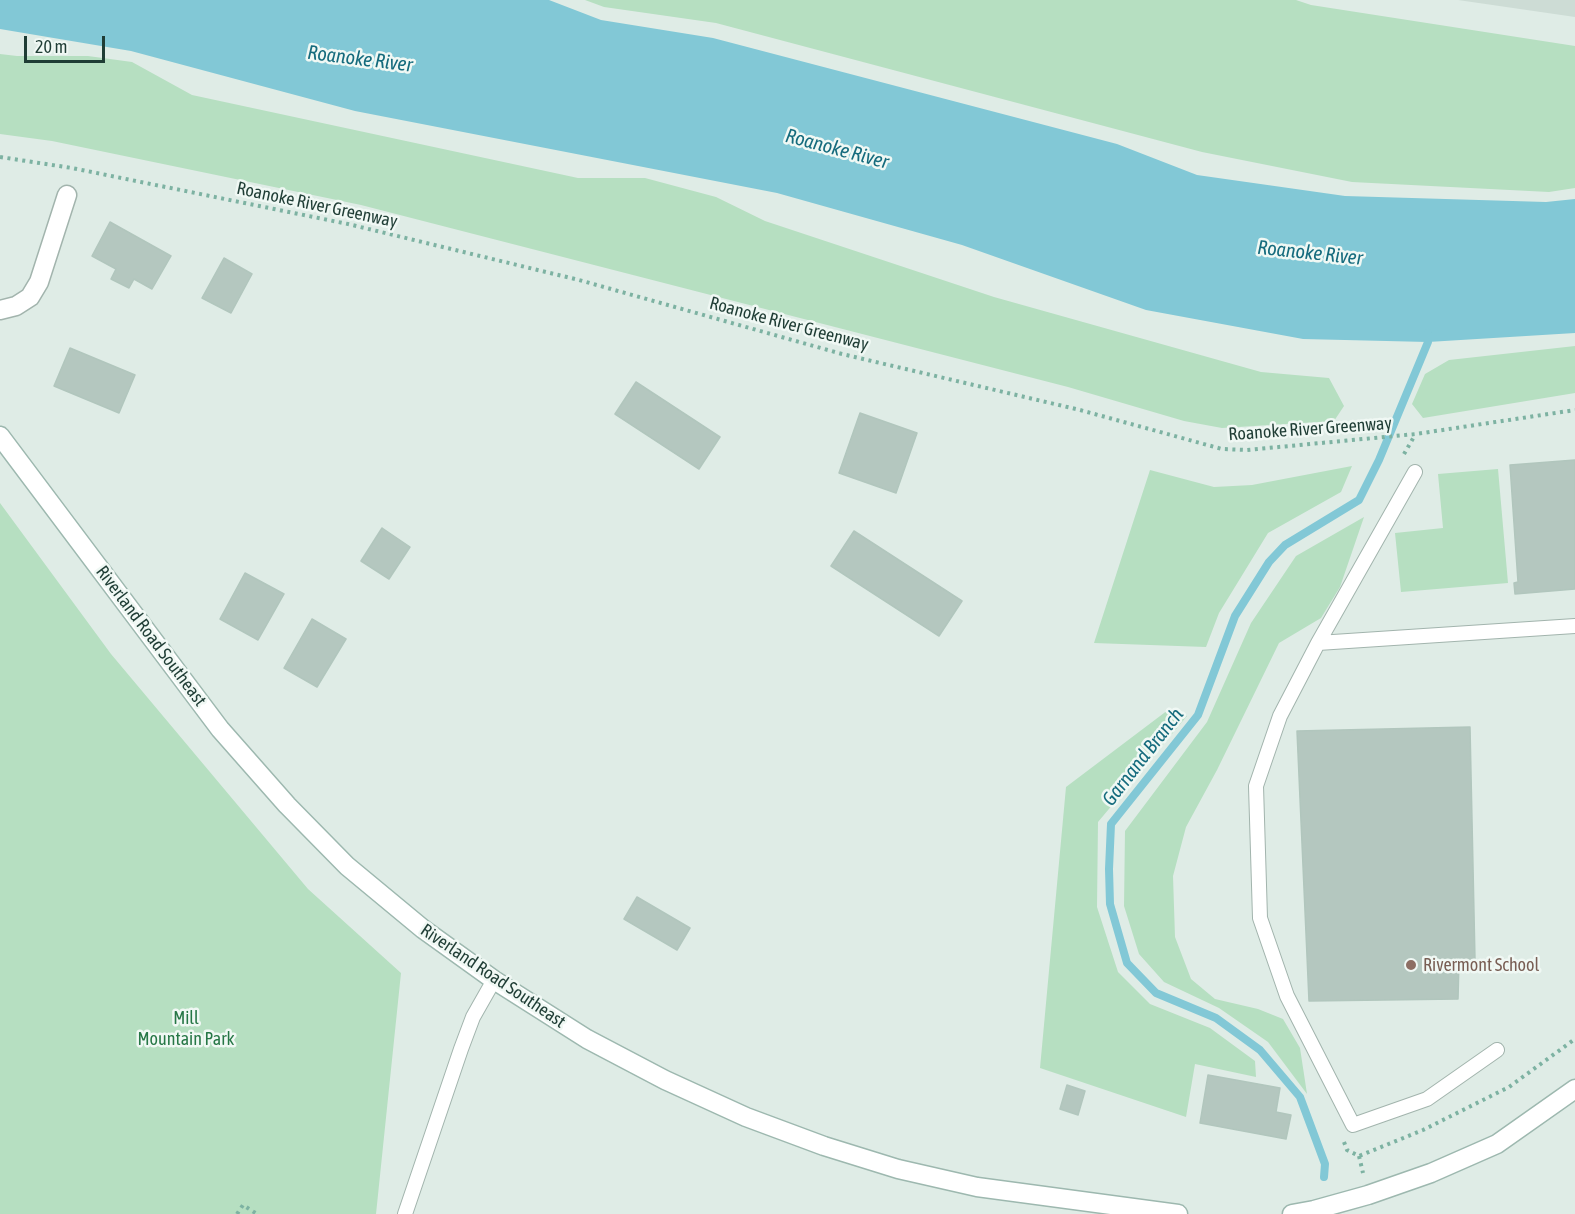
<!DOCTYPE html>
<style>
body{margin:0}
#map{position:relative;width:1575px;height:1214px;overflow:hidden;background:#dfece6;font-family:"Asap Condensed",sans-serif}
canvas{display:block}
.scale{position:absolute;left:24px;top:36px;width:81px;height:27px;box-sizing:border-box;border:3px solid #1f3d35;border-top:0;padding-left:8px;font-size:18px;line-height:21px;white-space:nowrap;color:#1f3d35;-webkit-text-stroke:4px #f0f8f4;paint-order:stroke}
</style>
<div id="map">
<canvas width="1575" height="1214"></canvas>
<div class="scale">20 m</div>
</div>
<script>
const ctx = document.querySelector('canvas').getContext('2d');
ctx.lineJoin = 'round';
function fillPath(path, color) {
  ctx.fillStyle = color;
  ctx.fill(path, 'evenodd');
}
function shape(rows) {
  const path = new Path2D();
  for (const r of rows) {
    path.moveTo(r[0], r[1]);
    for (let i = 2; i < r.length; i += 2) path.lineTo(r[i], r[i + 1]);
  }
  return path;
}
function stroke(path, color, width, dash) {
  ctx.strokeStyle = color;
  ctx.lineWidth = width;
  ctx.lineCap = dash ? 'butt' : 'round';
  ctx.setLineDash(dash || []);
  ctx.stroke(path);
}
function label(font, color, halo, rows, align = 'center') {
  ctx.font = font + ' "Asap Condensed",sans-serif';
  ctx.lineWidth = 5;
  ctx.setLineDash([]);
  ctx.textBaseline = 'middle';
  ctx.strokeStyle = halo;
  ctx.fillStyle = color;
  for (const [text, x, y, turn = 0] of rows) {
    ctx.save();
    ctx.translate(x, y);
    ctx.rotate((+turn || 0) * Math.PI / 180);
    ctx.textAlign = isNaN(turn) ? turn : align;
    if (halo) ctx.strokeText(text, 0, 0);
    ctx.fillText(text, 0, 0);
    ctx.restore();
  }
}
fillPath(shape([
 [1458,0,1575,0,1575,17]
]), '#cddcd5');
fillPath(shape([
 [585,0,1296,0,1311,5,1575,46,1575,188,1549,192,1352,182,1202,152,716,23,604,7],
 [0,54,17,56,88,56,132,62,192,95,578,178,645,178,716,197,765,221,994,297,1261,372,1329,378,1344,406,1334,421,1222,428,1184,421,1068,387,361,205,52,141,0,134],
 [1575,346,1575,393,1423,418,1412,404,1425,374,1449,360],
 [1352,466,1341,492,1268,533,1219,613,1206,647,1094,643,1150,470,1214,487,1252,485],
 [1498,469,1508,583,1401,592,1395,533,1443,528,1438,474],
 [0,503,111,654,308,889,401,973,376,1214,0,1214],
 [1364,517,1340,587,1321,618,1279,643,1217,770,1186,827,1173,876,1175,937,1191,979,1215,999,1258,1009,1283,1019,1300,1048,1307,1094,1268,1042,1219,1008,1164,982,1139,954,1124,906,1125,831,1207,722,1251,623,1296,556],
 [1168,710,1187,716,1098,822,1097,907,1118,972,1150,1004,1210,1028,1255,1061,1256,1077,1195,1064,1186,1117,1040,1068,1066,787]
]), '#b6dfc1');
fillPath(shape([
 [0,0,549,0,601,20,713,38,1117,144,1197,175,1345,196,1546,202,1575,199,1575,333,1428,342,1303,339,1146,310,962,245,777,193,355,111,131,51,0,29]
]), '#82c8d6');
stroke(shape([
 [1324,1177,1325,1164,1300,1097,1260,1050,1216,1018,1156,993,1127,963,1110,904,1109,869,1111,824,1198,715,1235,616,1269,562,1285,545,1359,500,1379,460,1428,342,1428,333]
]), '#82c8d6', 8);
const building = shape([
 [110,222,171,256,152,289,134,279,129,288,111,279,116,269,92,256,110,222],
 [224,258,252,274,231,313,202,298,224,258],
 [70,348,135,375,119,413,54,386,70,348],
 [636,382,720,437,699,469,615,414,636,382],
 [860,413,917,433,896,493,839,473,860,413],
 [1575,460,1575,589,1515,594,1514,583,1518,582,1510,465,1575,460],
 [382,528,410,547,389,579,361,561,382,528],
 [854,531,962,601,939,636,831,566,854,531],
 [245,573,284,594,258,640,220,619,245,573],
 [312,619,346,639,317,687,284,668,312,619],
 [1470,727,1475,960,1459,960,1458,999,1309,1001,1297,731,1470,727],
 [637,897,690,928,677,950,624,919,637,897],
 [1208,1075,1280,1088,1276,1112,1291,1115,1286,1139,1200,1123,1208,1075],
 [1067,1085,1085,1091,1078,1115,1060,1109,1067,1085]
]);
fillPath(building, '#b4c7bf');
stroke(building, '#b1c6bd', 1.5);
const service = shape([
 [1318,643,1415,472],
 [1497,1050,1427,1099,1353,1125,1287,996,1260,918,1256,786,1280,716,1318,643,1575,626],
 [405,1214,461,1049,473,1017,494,980]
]);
const minor = shape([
 [0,310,16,306,30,297,39,282,67,195]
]);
const secondary = shape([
 [0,436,220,729,287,805,347,866,423,929,494,980,587,1039,665,1080,746,1117,824,1146,898,1169,977,1187,1178,1214],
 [1292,1214,1314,1210,1368,1195,1431,1173,1497,1144,1575,1089]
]);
stroke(service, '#a2b4ad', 16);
stroke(minor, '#a2b4ad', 21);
stroke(secondary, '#9db8af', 21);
stroke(shape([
 [0,157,72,168,348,224,579,280,842,354,1080,410,1222,449,1247,450,1416,434,1575,410],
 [1404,454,1415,435],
 [1344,1142,1347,1150,1359,1156,1423,1130,1509,1087,1575,1039],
 [1359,1156,1363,1173],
 [237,1214,243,1205,257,1214]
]), '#7db2a2', 4, [3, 4.5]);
stroke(service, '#fff', 14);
stroke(minor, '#fff', 18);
stroke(secondary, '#fff', 18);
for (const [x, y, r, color] of [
 [1411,965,6,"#8d6e63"]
]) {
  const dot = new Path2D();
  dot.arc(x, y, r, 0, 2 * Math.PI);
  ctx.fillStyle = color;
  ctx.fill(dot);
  stroke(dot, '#f0f8f4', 2);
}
label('18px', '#1f3d35', '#f0f8f4', [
 ["Roanoke River Greenway",317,205,12],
 ["Roanoke River Greenway",789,324,15],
 ["Roanoke River Greenway",1310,429,-4],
 ["Riverland Road Southeast",151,636,53],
 ["Riverland Road Southeast",493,976,34]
]);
label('18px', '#785e54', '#f0f8f4', [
 ["Rivermont School",1423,965]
], 'left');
label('18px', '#267746', '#f0f8f4', [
 ["Mill",186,1018],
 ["Mountain Park",186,1039]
]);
label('italic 20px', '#156b7d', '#f0f8f4', [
 ["Roanoke River",360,59,7],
 ["Roanoke River",837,149,15],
 ["Roanoke River",1310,253,6],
 ["Garnand Branch",1143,757,-52]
]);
</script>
